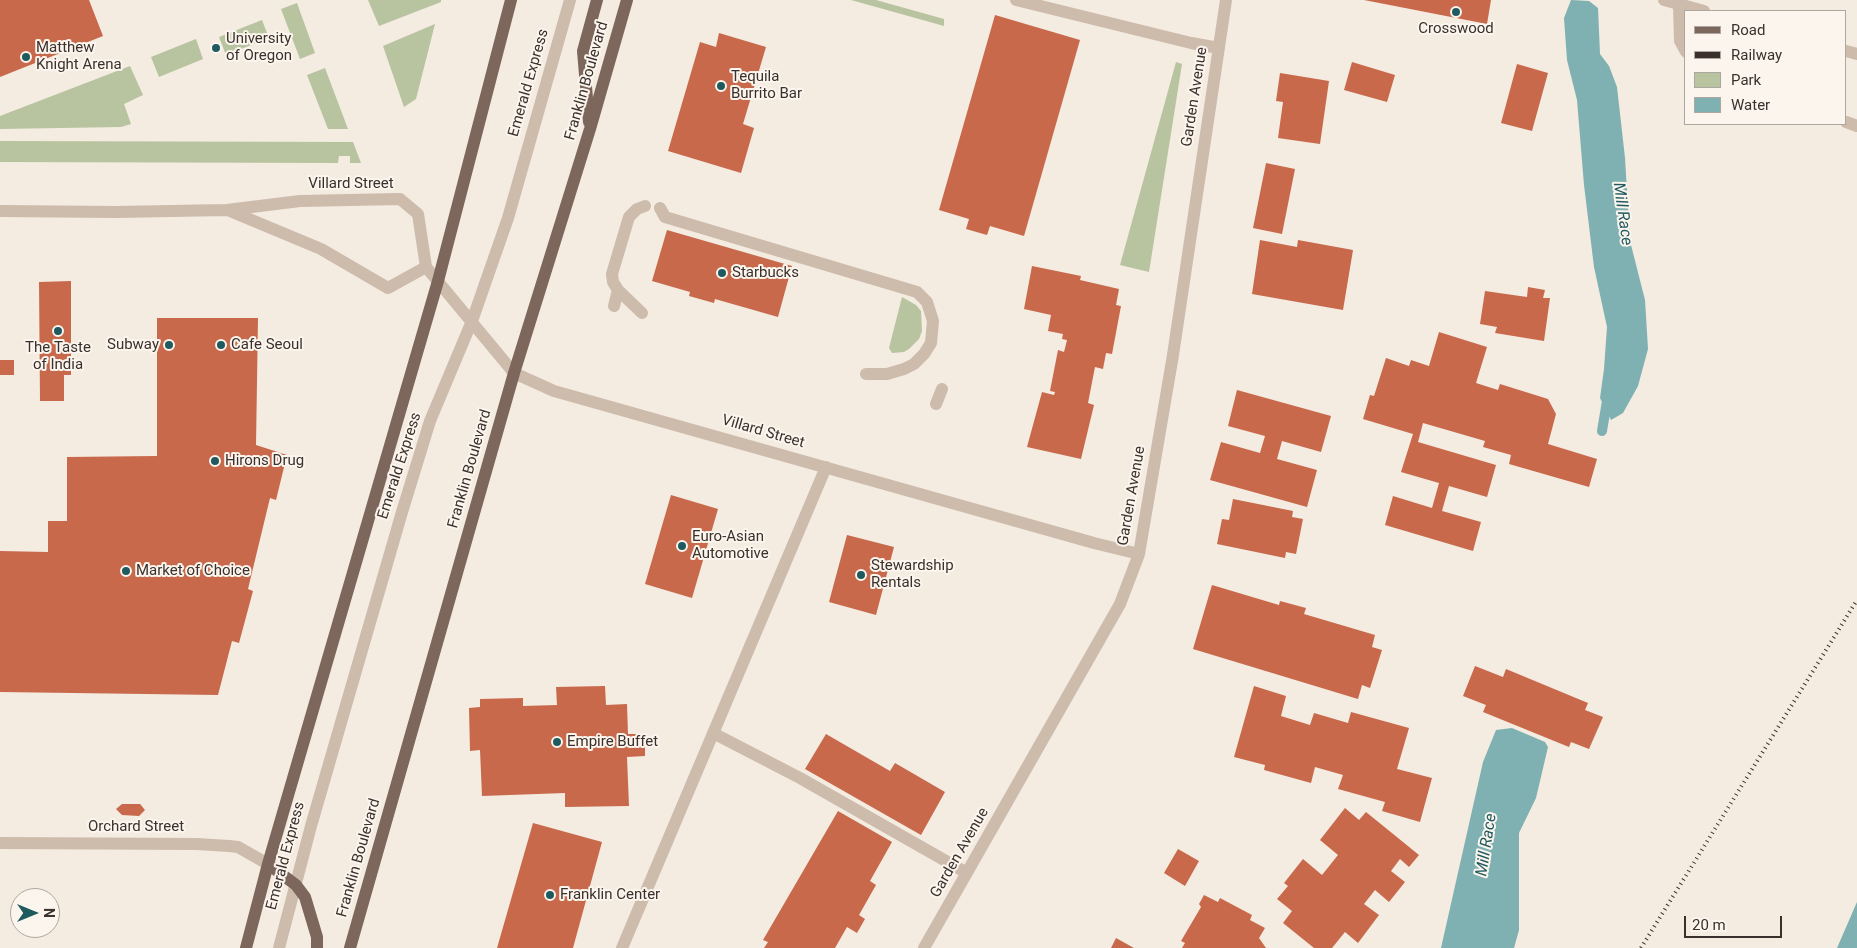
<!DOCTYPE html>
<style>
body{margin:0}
#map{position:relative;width:1857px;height:948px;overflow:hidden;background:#f4ebe1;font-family:Roboto,sans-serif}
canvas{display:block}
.legend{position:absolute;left:1684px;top:10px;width:162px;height:115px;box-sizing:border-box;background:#fbf5ee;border:1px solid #aea6a0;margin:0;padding:6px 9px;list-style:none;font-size:15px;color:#3b302b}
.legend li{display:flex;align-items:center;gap:10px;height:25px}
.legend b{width:25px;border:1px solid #aea6a0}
.north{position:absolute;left:10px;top:888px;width:50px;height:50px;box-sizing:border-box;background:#fbf5ee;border:1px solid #aea6a0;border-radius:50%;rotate:90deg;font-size:14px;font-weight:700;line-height:20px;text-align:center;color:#3b302b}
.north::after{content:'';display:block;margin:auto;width:18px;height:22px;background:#1f5a5e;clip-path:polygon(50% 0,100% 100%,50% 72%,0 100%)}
.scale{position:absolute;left:1684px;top:916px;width:98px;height:22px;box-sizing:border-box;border:2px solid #3b302b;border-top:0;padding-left:6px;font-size:15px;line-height:18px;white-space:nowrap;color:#3b302b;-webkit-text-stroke:4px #fbf5ee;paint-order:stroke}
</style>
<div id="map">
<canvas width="1857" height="948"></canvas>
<ul class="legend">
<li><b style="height:6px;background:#7d675c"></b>Road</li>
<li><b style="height:6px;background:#3b302b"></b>Railway</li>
<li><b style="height:14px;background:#b8c4a0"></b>Park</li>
<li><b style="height:14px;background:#7fb0b2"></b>Water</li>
</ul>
<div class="north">N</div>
<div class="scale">20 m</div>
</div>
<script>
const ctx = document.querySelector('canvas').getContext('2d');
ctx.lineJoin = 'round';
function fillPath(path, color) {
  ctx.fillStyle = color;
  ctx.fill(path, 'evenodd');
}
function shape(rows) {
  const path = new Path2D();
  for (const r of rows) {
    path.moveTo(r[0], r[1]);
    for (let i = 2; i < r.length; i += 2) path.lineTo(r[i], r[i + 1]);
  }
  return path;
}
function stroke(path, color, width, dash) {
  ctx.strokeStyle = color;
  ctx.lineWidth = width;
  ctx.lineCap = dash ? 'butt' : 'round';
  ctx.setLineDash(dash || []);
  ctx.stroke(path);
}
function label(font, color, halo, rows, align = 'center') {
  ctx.font = font + ' Roboto,sans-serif';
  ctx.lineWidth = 4;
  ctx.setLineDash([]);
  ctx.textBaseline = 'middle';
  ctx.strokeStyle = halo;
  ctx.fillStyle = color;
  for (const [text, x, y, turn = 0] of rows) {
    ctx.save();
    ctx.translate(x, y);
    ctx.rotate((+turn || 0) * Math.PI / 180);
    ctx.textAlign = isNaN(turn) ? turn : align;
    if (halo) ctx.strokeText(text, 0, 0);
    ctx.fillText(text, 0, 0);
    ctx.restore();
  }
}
fillPath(shape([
 [368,0,441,0,441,2,379,26],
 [851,0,876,0,944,19,944,26],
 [297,3,315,53,300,59,281,9],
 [262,20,269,38,226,55,219,37],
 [435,24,416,99,404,107,383,46],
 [196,39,203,59,159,77,151,57],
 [1176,62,1182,64,1149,272,1120,265],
 [130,66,143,95,124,104,131,124,121,127,0,129,0,116],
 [325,68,348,129,328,129,307,75],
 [0,141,353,142,361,163,350,163,350,156,339,156,338,163,0,162],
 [902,297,916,305,921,311,922,331,919,339,909,349,904,352,892,353,889,348]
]), '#b8c4a0');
fillPath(shape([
 [1571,0,1589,1,1598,8,1600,54,1609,66,1617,87,1625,158,1630,241,1645,300,1648,349,1638,386,1623,413,1611,420,1600,398,1604,369,1607,327,1594,267,1584,185,1577,100,1567,60,1564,18],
 [1512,728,1545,742,1548,747,1536,798,1519,833,1519,930,1514,948,1441,948,1483,762,1496,730],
 [1857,902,1857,948,1837,948]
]), '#7fb0b2');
stroke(shape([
 [1602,431,1608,395]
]), '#7fb0b2', 10);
fillPath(shape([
 [0,0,89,0,103,36,0,77],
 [1364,0,1491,0,1487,24],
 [995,15,1080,40,1024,236,990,226,987,235,966,229,969,219,939,210],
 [719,33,766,47,743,124,754,128,741,173,668,151,700,42,716,47],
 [1352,62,1395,75,1387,102,1344,90],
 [1517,64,1548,73,1532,131,1501,123],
 [1280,73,1329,81,1320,144,1278,138,1283,102,1276,101],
 [1266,163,1295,169,1282,234,1253,228],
 [667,230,792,266,778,317,715,299,714,303,689,296,690,292,652,281],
 [1260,240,1297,247,1298,240,1353,250,1343,310,1252,294],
 [1032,266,1081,276,1080,280,1119,289,1116,305,1121,306,1112,354,1106,353,1103,369,1095,367,1088,403,1094,405,1081,459,1027,447,1042,392,1054,395,1055,392,1050,391,1058,350,1064,352,1067,340,1062,339,1063,334,1048,331,1051,315,1024,309],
 [71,281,71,375,64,375,64,401,40,401,39,282],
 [1528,287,1545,290,1543,298,1550,298,1544,341,1495,333,1497,327,1480,324,1485,291,1527,297],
 [157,318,258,318,256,445,287,455,276,500,270,498,248,589,253,591,239,643,232,641,218,695,0,692,0,551,48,552,48,521,67,521,67,457,157,456],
 [1439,332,1487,347,1476,383,1498,390,1500,384,1548,399,1556,414,1548,444,1597,459,1589,487,1509,464,1511,455,1483,447,1485,441,1423,423,1418,442,1496,465,1487,497,1449,486,1442,511,1481,522,1473,551,1385,525,1393,496,1432,508,1439,483,1401,472,1413,434,1363,419,1370,395,1374,396,1386,358,1409,366,1411,360,1429,366],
 [0,360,14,360,14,375,0,375],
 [1237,390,1331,416,1321,452,1282,441,1277,459,1317,470,1307,507,1210,480,1221,442,1260,453,1265,436,1228,426],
 [671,495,718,509,692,598,645,584],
 [1233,499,1293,511,1292,517,1303,519,1296,554,1286,552,1285,558,1217,544,1222,519,1229,520],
 [847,535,894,547,876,615,829,602],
 [1212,585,1279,605,1280,601,1306,608,1304,614,1375,635,1372,647,1382,650,1370,688,1362,685,1358,699,1193,649],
 [1475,666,1503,677,1506,669,1588,703,1585,710,1603,717,1589,749,1571,742,1569,747,1483,712,1486,705,1463,696],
 [605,686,606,705,627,704,628,734,645,734,645,756,627,757,629,806,565,807,565,793,482,796,480,750,470,751,469,708,480,707,480,699,523,698,523,706,557,705,556,687],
 [1254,686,1286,696,1281,716,1310,725,1314,713,1348,723,1351,712,1409,728,1397,769,1432,778,1420,822,1382,811,1385,802,1338,789,1343,775,1315,767,1311,783,1264,770,1265,765,1234,757],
 [826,734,890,771,895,763,945,792,921,835,805,769],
 [122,804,140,804,145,810,139,816,122,815,116,809],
 [1345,808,1359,820,1366,812,1419,855,1409,867,1400,859,1391,871,1405,882,1389,902,1375,890,1364,904,1379,915,1358,943,1345,932,1332,948,1314,948,1283,923,1292,911,1277,899,1288,886,1284,883,1303,859,1322,875,1338,855,1320,840],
 [838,811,892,842,870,881,876,885,859,915,865,919,857,933,847,927,835,948,764,948,768,942,763,940],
 [533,823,602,842,573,948,497,948],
 [1178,849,1199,861,1185,886,1164,873],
 [1204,895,1218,902,1220,898,1252,915,1250,920,1265,928,1259,938,1266,948,1182,948,1185,943,1181,941,1201,907,1199,904],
 [1116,938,1134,948,1111,948]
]), '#c8694b');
stroke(shape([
 [1016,0,1191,43,1219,48],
 [1664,0,1704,11],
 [1679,4,1680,41,1686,52],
 [1846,51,1857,54],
 [1846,122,1857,126],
 [660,208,665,217,917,292,927,302,933,321,931,343,924,354,914,364,904,369,887,374,866,374],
 [0,211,116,212,227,210,300,201,400,199,418,214,426,267,514,373,554,391,1094,543,1139,554],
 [230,211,321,249,388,288,426,267],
 [618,290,642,313],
 [614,306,618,290,613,282,612,274,629,217,637,209,645,206],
 [936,404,942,389],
 [713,733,800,778,967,873],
 [0,843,197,844,229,846,238,847,268,864],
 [279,948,311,826,402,512,430,421,472,321,508,218,570,0],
 [622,948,826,467],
 [924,948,1120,604,1139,554,1173,355,1226,0]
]), '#cdbbac', 12);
stroke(shape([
 [589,122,583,51,597,0],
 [268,864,296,885,305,897,317,937,317,948],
 [246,948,268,864,438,281,511,0],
 [350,948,514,373,590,129,627,0]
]), '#7d675c', 12);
stroke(shape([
 [1641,948,1857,600]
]), '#3b302b', 4, [1, 4]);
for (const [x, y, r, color] of [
 [1456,12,5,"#1f5a5e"],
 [216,48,5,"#1f5a5e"],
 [26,57,5,"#1f5a5e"],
 [721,86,5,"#1f5a5e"],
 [722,273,5,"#1f5a5e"],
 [58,331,5,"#1f5a5e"],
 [169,345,5,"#1f5a5e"],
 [221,345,5,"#1f5a5e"],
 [215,461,5,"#1f5a5e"],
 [682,546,5,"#1f5a5e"],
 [126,571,5,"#1f5a5e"],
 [861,575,5,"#1f5a5e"],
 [557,742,5,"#1f5a5e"],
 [550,895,5,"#1f5a5e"]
]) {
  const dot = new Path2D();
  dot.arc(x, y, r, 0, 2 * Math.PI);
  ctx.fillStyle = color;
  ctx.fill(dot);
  stroke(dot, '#fbf5ee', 2);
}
label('15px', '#3b302b', '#fbf5ee', [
 ["Crosswood",1456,29,"center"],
 ["University",226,39],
 ["of Oregon",226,56],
 ["Matthew",36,48],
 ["Knight Arena",36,65],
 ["Tequila",731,77],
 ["Burrito Bar",731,94],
 ["Starbucks",732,273],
 ["Subway",159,345,"right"],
 ["Cafe Seoul",231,345],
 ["The Taste",58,348,"center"],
 ["of India",58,365,"center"],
 ["Hirons Drug",225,461],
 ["Euro-Asian",692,537],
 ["Automotive",692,554],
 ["Stewardship",871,566],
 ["Rentals",871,583],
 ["Market of Choice",136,571],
 ["Empire Buffet",567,742],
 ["Franklin Center",560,895]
], 'left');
label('15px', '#3b302b', '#fbf5ee', [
 ["Franklin Boulevard",587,81,-74],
 ["Emerald Express",529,83,-74],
 ["Garden Avenue",1195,97,-81],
 ["Villard Street",351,184],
 ["Villard Street",763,432,16],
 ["Emerald Express",400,466,-72],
 ["Franklin Boulevard",470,469,-74],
 ["Garden Avenue",1132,496,-80],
 ["Orchard Street",136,827],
 ["Garden Avenue",960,853,-60],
 ["Emerald Express",286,856,-75],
 ["Franklin Boulevard",359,858,-74]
]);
label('italic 16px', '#1f5a5e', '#fbf5ee', [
 ["Mill Race",1622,214,82],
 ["Mill Race",1487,845,-81]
]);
</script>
